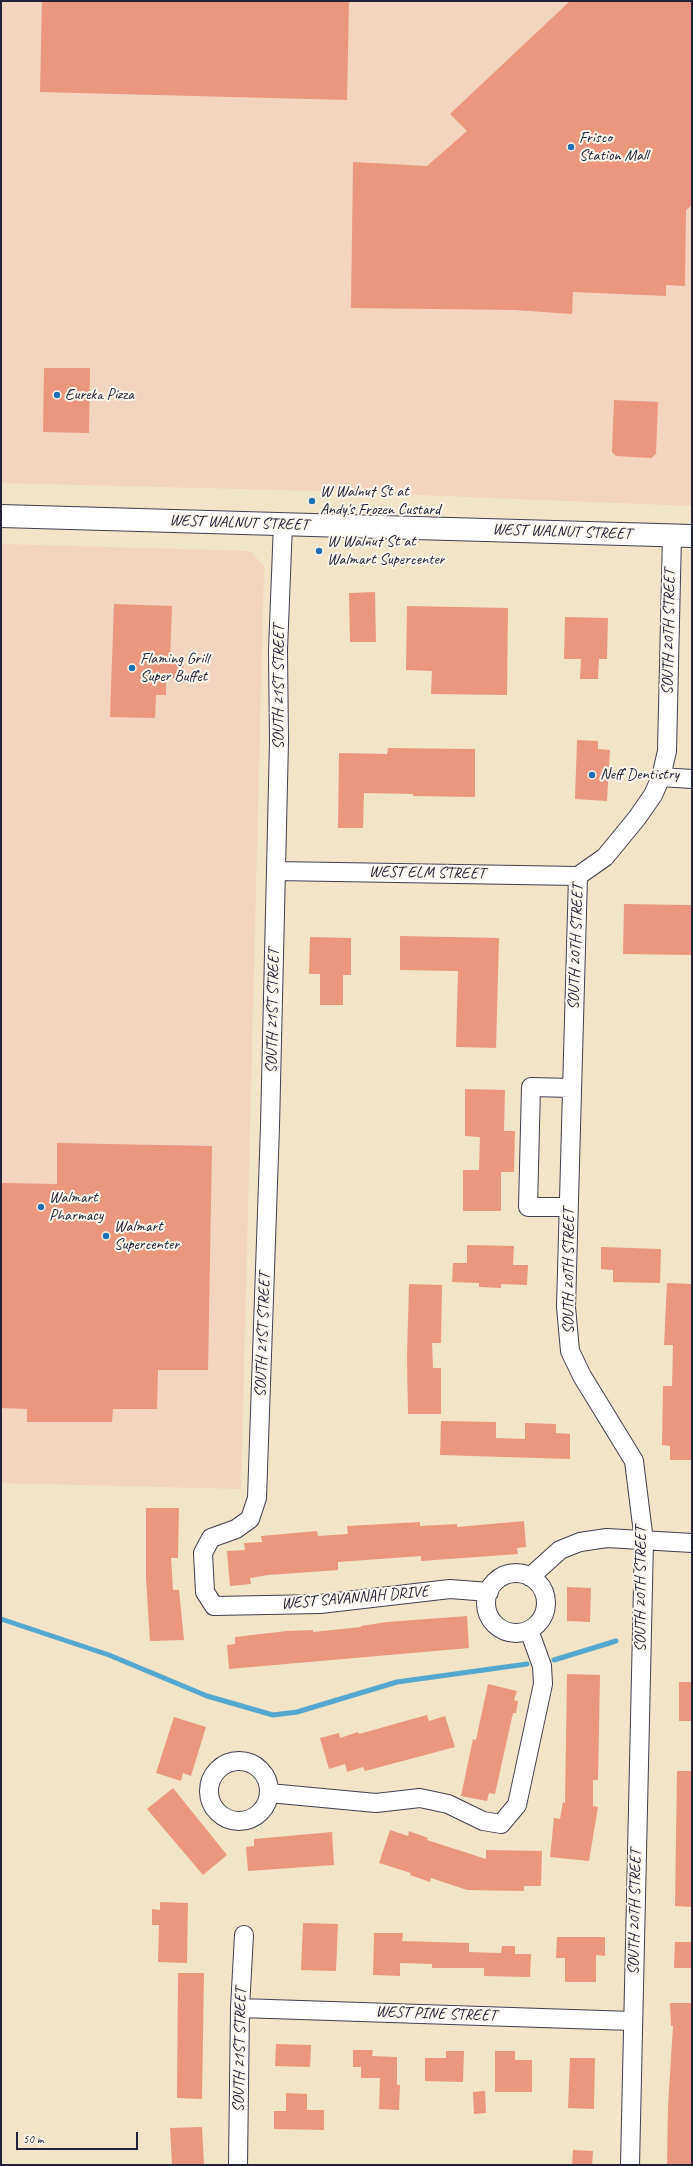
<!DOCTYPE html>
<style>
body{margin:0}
#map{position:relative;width:693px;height:2166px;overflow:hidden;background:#f2e4c7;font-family:Caveat,sans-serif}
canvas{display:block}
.frame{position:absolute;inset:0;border:2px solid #22223b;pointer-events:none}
.scale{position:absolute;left:16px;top:2132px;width:122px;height:18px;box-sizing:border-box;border:2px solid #22223b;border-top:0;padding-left:5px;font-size:12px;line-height:14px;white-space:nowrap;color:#22223b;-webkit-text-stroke:3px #fbf7ec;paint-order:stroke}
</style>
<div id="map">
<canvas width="693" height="2166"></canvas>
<div class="frame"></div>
<div class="scale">50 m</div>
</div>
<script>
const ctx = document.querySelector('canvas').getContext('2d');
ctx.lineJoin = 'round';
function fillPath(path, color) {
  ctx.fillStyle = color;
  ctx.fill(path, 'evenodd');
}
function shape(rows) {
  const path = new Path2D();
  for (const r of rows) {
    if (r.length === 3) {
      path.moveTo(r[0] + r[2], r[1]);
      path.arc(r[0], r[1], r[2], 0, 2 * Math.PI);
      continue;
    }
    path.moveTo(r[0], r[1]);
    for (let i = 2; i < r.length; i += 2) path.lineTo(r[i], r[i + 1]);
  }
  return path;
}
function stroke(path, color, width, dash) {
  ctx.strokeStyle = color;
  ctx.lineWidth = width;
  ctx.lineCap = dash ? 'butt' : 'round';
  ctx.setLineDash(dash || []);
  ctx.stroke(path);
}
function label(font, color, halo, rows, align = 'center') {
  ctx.font = font + ' Caveat,sans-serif';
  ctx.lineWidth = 4;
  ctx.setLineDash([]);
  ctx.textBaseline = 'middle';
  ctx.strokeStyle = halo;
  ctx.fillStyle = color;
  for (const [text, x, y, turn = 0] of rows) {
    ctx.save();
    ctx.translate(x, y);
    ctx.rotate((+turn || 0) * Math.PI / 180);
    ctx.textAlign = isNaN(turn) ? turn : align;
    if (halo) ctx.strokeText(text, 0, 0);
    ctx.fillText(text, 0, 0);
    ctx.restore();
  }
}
fillPath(shape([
 [1,1,692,1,692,506,320,491,1,483],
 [1,544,250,551,264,566,241,1489,1,1483]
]), '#f3d4bf');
stroke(shape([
 [1,1619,109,1655,207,1696,273,1715,297,1712,397,1682,527,1664],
 [554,1660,616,1641]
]), '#54a8d0', 5);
fillPath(shape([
 [42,1,349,1,347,100,40,92],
 [570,1,692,1,692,205,686,210,685,286,666,285,666,296,573,292,572,314,515,310,351,308,353,162,427,166,467,131,450,114],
 [44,368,90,368,89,433,43,432],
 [614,400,658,402,656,454,651,458,616,456,612,452],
 [375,592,376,642,350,642,349,593],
 [114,604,172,606,170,661,184,661,183,678,166,678,166,695,156,695,155,718,110,717],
 [407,606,508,608,507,695,431,694,432,671,406,670],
 [565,617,608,618,607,659,599,659,598,679,580,679,581,659,564,659],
 [577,740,598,741,598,749,610,750,607,801,575,799],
 [388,748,475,749,475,797,413,796,413,794,364,793,363,828,338,828,339,753,387,754],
 [624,904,692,905,692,955,623,954],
 [400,936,499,938,496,1048,456,1047,458,971,400,970],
 [310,937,351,938,351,975,343,975,343,1005,320,1005,320,974,309,974],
 [465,1089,505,1090,504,1131,515,1131,514,1172,501,1172,501,1211,463,1211,463,1170,479,1170,480,1137,465,1136],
 [57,1143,212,1146,208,1370,158,1370,157,1409,113,1409,112,1422,27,1422,27,1409,1,1408,1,1183,57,1184],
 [467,1245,514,1246,513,1265,528,1265,527,1285,501,1284,501,1288,479,1287,479,1283,452,1282,453,1263,467,1263],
 [601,1247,661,1249,660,1283,613,1282,613,1270,601,1269],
 [667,1283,692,1284,692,1460,670,1460,670,1446,662,1445,663,1386,672,1386,673,1345,664,1345],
 [409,1284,442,1285,441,1343,432,1343,433,1368,441,1368,441,1414,408,1414,407,1356],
 [441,1421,496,1422,496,1438,525,1439,525,1423,556,1424,556,1433,570,1434,570,1459,440,1455],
 [146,1508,179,1508,178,1558,171,1558,173,1590,179,1590,184,1640,150,1641,146,1578],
 [524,1521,526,1547,517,1548,518,1554,421,1561,421,1556,338,1562,338,1570,268,1575,250,1578,251,1584,230,1586,227,1551,245,1550,244,1543,262,1542,261,1536,317,1531,318,1536,348,1534,347,1526,420,1522,420,1526,457,1524,457,1527],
 [567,1587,591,1588,590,1622,567,1621],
 [467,1616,469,1648,229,1669,227,1645,235,1644,235,1637,287,1631,313,1630,313,1632,361,1627,361,1626,387,1622],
 [567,1674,600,1675,598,1780,593,1780,593,1806,598,1807,589,1861,550,1857,554,1818,560,1819,563,1802,565,1803],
 [679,1682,692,1682,692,1721,679,1721],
 [488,1684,517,1691,514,1700,518,1701,516,1713,513,1713,495,1794,489,1793,487,1801,461,1796,473,1739,476,1740],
 [427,1715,429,1721,445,1716,455,1747,365,1771,363,1767,347,1772,345,1764,329,1769,320,1738,339,1733,340,1738,358,1732,359,1734],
 [174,1717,206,1727,191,1776,183,1773,181,1781,156,1773],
 [677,1771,692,1771,692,1907,675,1906],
 [173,1788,227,1855,203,1875,147,1809],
 [390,1830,408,1836,409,1831,428,1838,427,1840,486,1859,486,1850,542,1851,541,1886,524,1886,524,1891,467,1890,431,1878,430,1882,410,1875,411,1873,379,1863],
 [332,1832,334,1865,248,1871,246,1847,254,1846,254,1839],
 [160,1902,188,1903,187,1963,158,1962,159,1925,152,1925,152,1909,160,1910],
 [303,1923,338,1924,336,1971,301,1970],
 [374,1933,403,1933,402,1941,469,1943,469,1952,501,1953,502,1946,515,1946,515,1954,531,1954,530,1977,484,1976,484,1968,432,1968,432,1964,400,1963,400,1976,373,1975],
 [557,1937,605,1937,605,1956,596,1955,596,1982,565,1982,565,1958,556,1958],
 [675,1942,692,1942,692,1968,674,1968],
 [178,1973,204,1973,202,2099,177,2098],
 [670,2003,692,2003,691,2165,667,2165,668,2106,673,2026,671,2026],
 [276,2044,311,2045,310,2067,275,2066],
 [353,2050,373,2050,372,2056,397,2057,397,2085,400,2085,399,2110,379,2109,380,2078,361,2078,361,2067,353,2067],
 [446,2051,464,2051,463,2082,425,2081,425,2058,446,2058],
 [495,2051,515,2051,515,2060,532,2060,532,2092,495,2092],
 [570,2058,595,2058,594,2109,568,2108],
 [485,2091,486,2113,474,2114,473,2092],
 [286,2093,307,2094,307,2110,324,2110,324,2130,274,2129,274,2111,286,2111],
 [202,2127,204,2165,172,2165,170,2128],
 [573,2150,593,2151,592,2165,572,2165]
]), '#eb977e');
const street = shape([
 [283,524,278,650,279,741,270,1126,257,1498,250,1519,236,1529,211,1538,203,1553,205,1592,214,1606,320,1604,450,1589,489,1592],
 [661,777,692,779],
 [276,871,578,876],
 [578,876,566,1307,570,1351,582,1376,634,1461,644,1541,630,2165],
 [578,876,605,857,637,818,653,795,661,777,667,751,672,535],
 [568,1207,528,1207,531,1087,572,1088],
 [516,1603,30],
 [530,1577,560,1550,580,1542,607,1538,692,1543],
 [239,1791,30],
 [269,1793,376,1803,420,1798,448,1804,483,1821,501,1824,517,1805,543,1684,542,1666,529,1630],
 [240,2008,632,2021],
 [238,2165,240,2008,244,1935]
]);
const primary = shape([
 [1,516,692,536]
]);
stroke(street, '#413f50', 20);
stroke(primary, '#413f50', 24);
stroke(street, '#fff', 18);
stroke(primary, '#fff', 22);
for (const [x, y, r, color] of [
 [571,147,4,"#1f6fb2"],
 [57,395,4,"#1f6fb2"],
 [312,501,4,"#1f6fb2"],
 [319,551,4,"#1f6fb2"],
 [132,668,4,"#1f6fb2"],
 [592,775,4,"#1f6fb2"],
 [41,1207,4,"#1f6fb2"],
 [106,1236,4,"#1f6fb2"]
]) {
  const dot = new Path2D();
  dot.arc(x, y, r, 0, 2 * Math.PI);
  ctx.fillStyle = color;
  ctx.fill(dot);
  stroke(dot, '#fbf7ec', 1.5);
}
label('16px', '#22223b', '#fbf7ec', [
 ["Frisco",579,138],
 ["Station Mall",579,156],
 ["Eureka Pizza",65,395],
 ["W Walnut St at",320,492],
 ["Andy's Frozen Custard",320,510],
 ["W Walnut St at",327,542],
 ["Walmart Supercenter",327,560],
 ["Flaming Grill",140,659],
 ["Super Buffet",140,677],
 ["Neff Dentistry",600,775],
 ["Walmart",49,1198],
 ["Pharmacy",49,1216],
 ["Walmart",114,1227],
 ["Supercenter",114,1245]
], 'left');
label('16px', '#22223b', '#fbf7ec', [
 ["WEST WALNUT STREET",239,523,2],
 ["WEST WALNUT STREET",562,532,2],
 ["SOUTH 20TH STREET",669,632,-89],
 ["SOUTH 21ST STREET",279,687,-90],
 ["WEST ELM STREET",427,873,1],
 ["SOUTH 20TH STREET",576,947,-88],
 ["SOUTH 21ST STREET",273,1011,-89],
 ["SOUTH 20TH STREET",569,1271,-90],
 ["SOUTH 21ST STREET",263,1335,-88],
 ["SOUTH 20TH STREET",641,1589,-90],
 ["WEST SAVANNAH DRIVE",355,1598,-5],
 ["SOUTH 20TH STREET",635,1912,-89],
 ["WEST PINE STREET",436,2014,2],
 ["SOUTH 21ST STREET",240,2050,-89]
]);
</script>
